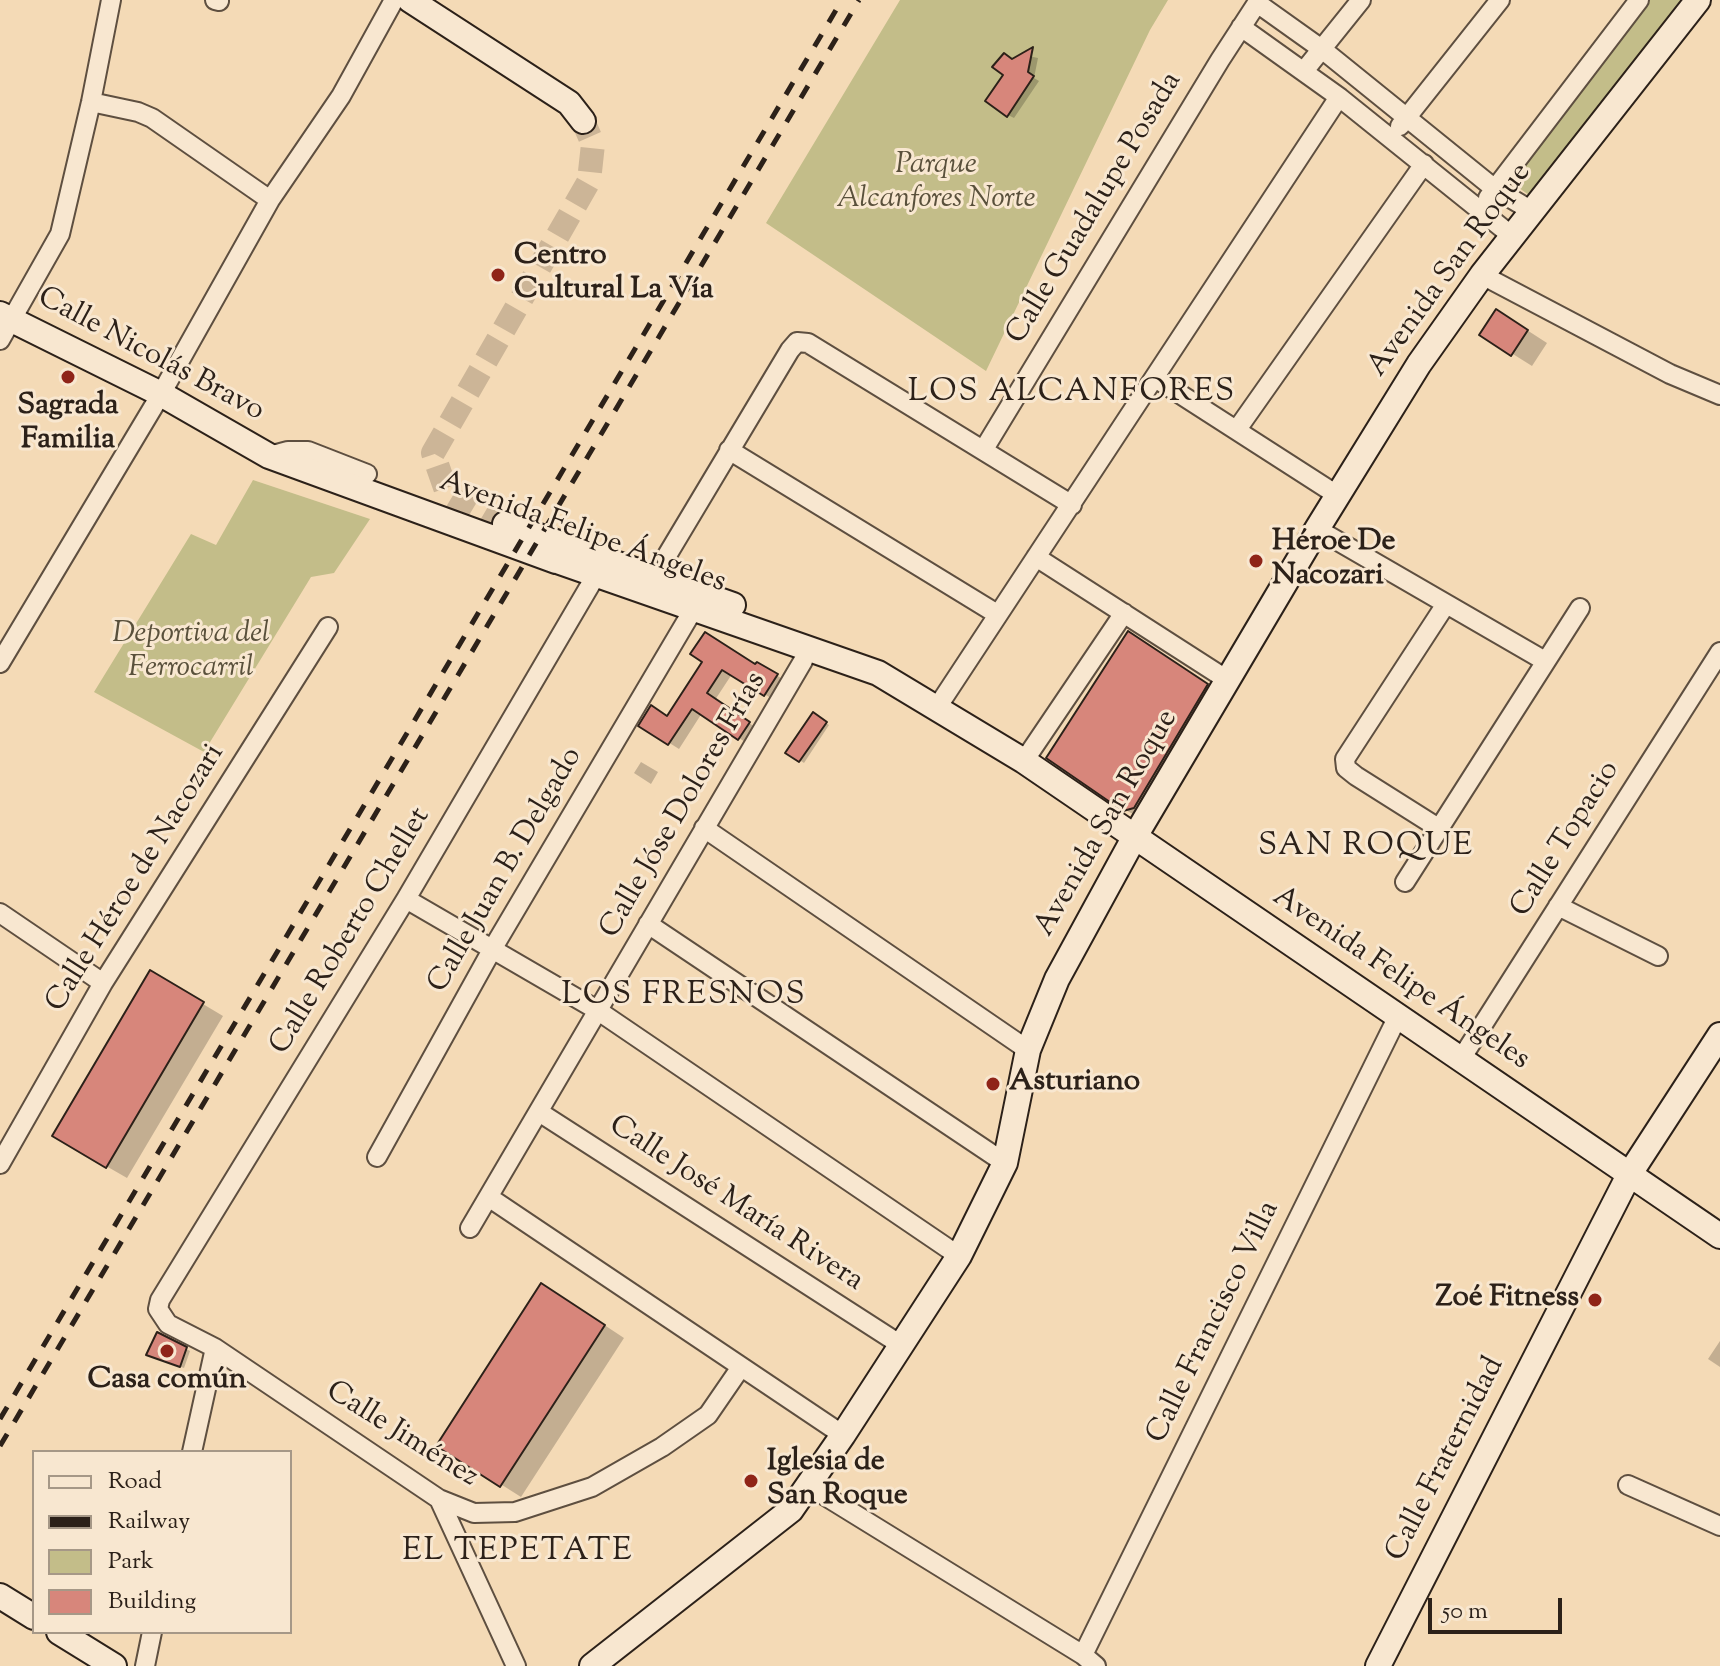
<!DOCTYPE html>
<meta charset="utf-8">
<style>
body{margin:0}
#map{position:relative;width:1720px;height:1666px;overflow:hidden;background:#f4dab6;font-family:"Sorts Mill Goudy",serif}
canvas{display:block}
.legend{position:absolute;left:32px;top:1450px;width:260px;height:184px;box-sizing:border-box;background:#f8e7d0;border:2px solid #a69887;margin:0;padding:10px 14px;list-style:none;font-size:24px;color:#2c2119}
.legend li{display:flex;align-items:center;gap:16px;height:40px}
.legend b{width:40px;border:2px solid #a69887}
.scale{position:absolute;left:1428px;top:1598px;width:134px;height:36px;box-sizing:border-box;border:4px solid #2c2119;border-top:0;padding-left:10px;font-size:24px;line-height:28px;white-space:nowrap;color:#2c2119;-webkit-text-stroke:6px #f8e7d0;paint-order:stroke}
</style>
<div id="map">
<canvas width="1720" height="1666"></canvas>
<ul class="legend">
<li><b style="height:10px;background:#f8e7d0"></b>Road</li>
<li><b style="height:10px;background:#2c2119"></b>Railway</li>
<li><b style="height:22px;background:#c3bd89"></b>Park</li>
<li><b style="height:22px;background:#d7867b"></b>Building</li>
</ul>
<div class="scale">50 m</div>
</div>
<script>
const ctx = document.querySelector('canvas').getContext('2d');
ctx.lineJoin = 'round';
function fillPath(path, color) {
  ctx.fillStyle = color;
  ctx.fill(path, 'evenodd');
}
function shape(rows) {
  const path = new Path2D();
  for (const r of rows) {
    path.moveTo(r[0], r[1]);
    for (let i = 2; i < r.length; i += 2) path.lineTo(r[i], r[i + 1]);
  }
  return path;
}
function stroke(path, color, width, dash) {
  ctx.strokeStyle = color;
  ctx.lineWidth = width;
  ctx.lineCap = dash ? 'butt' : 'round';
  ctx.setLineDash(dash || []);
  ctx.stroke(path);
}
function label(font, color, halo, rows, align = 'center') {
  ctx.font = font + ' "Sorts Mill Goudy",serif';
  ctx.lineWidth = 6;
  ctx.setLineDash([]);
  ctx.textBaseline = 'middle';
  ctx.strokeStyle = halo;
  ctx.fillStyle = color;
  for (const [text, x, y, turn = 0] of rows) {
    ctx.save();
    ctx.translate(x, y);
    ctx.rotate((+turn || 0) * Math.PI / 180);
    ctx.textAlign = isNaN(turn) ? turn : align;
    if (halo) ctx.strokeText(text, 0, 0);
    ctx.fillText(text, 0, 0);
    ctx.restore();
  }
}
fillPath(shape([
 [900,0,1168,0,1150,30,986,371,766,223],
 [1648,0,1691,0,1533,198,1508,180],
 [253,480,370,519,334,573,311,577,204,752,94,692,191,534,216,545]
]), '#c3bd89');
fillPath(shape([
 [1024,55,1038,58,1034,78,1039,81,1014,118,1008,115,1013,61],
 [1516,323,1547,343,1532,366,1481,334],
 [1148,645,1227,697,1145,821,1124,809],
 [705,661,756,666,757,664,786,681,774,700,732,674,715,700,758,729,748,744,702,713,679,749,641,725,668,718],
 [813,715,829,725,804,763,788,752],
 [641,762,658,772,651,784,634,773],
 [151,973,223,1016,127,1178,54,1136],
 [562,1297,624,1338,521,1497,439,1445],
 [158,1334,190,1351,184,1368,152,1356],
 [1720,1341,1720,1367,1708,1359]
]), '#0003');
const building = shape([
 [1033,47,1028,72,1034,76,1007,117,985,101,1003,75,992,67,1004,53,1012,59,1033,47],
 [1496,309,1528,330,1511,356,1479,335,1496,309],
 [1128,631,1208,684,1134,808,1123,811,1046,758,1128,631],
 [705,632,755,664,757,662,778,674,764,696,722,670,707,693,750,722,738,740,692,709,668,745,638,726,651,705,667,716,702,662,690,654,705,632],
 [813,712,827,722,799,762,785,753,813,712],
 [150,970,204,1002,106,1168,52,1136,150,970],
 [541,1283,605,1325,500,1487,436,1446,541,1283],
 [157,1332,187,1347,180,1367,146,1355,157,1332]
]);
fillPath(building, '#d7867b');
stroke(building, '#2c2119', 2);
stroke(shape([
 [505,524,485,518,448,496,433,453,589,181,593,144,583,121]
]), '#ccb597', 24, [24, 12]);
const street = shape([
 [215,0,219,1],
 [1257,3,1323,50,1495,189,1532,211],
 [1241,27,1339,97,1512,236],
 [1304,71,1361,0],
 [91,102,138,112,152,118,270,200],
 [1400,126,1500,0],
 [1488,198,1639,0],
 [1482,275,1670,374,1720,395],
 [0,340,60,234,91,102,111,0],
 [1155,378,1337,495],
 [1238,428,1424,164],
 [984,449,1220,60,1259,0],
 [729,450,997,614],
 [269,456,288,451,308,451,367,474],
 [1317,529,1545,661],
 [666,557,790,350,797,342,808,343,1072,505],
 [1036,557,1229,681],
 [592,582,406,899,160,1300,158,1309,168,1324,215,1348,439,1499,474,1513,515,1512,592,1487,662,1447,708,1415,741,1367],
 [0,663,161,394,270,200,341,96,394,0],
 [940,703,1339,97],
 [1024,761,1124,613],
 [704,828,1028,1050],
 [1440,829,1356,776,1346,768,1345,759,1446,604],
 [1405,882,1580,608],
 [406,899,597,1010,959,1256],
 [1558,906,1658,956],
 [0,913,103,983],
 [648,924,1005,1163],
 [1461,1059,1720,652],
 [539,1112,901,1345],
 [377,1157,493,948,690,615],
 [0,1164,103,983,328,627],
 [490,1198,843,1435],
 [470,1228,803,661],
 [192,1452,215,1348],
 [1628,1485,1720,1526],
 [809,1486,1083,1655,1096,1666],
 [439,1499,516,1666],
 [1083,1655,1398,1016],
 [145,1666,152,1632]
]);
const secondary = shape([
 [410,0,569,103,583,121],
 [0,314,161,394,269,456,556,561],
 [505,524,733,605],
 [560,562,878,673,1024,761,1720,1236],
 [0,1596,34,1617],
 [59,1632,114,1666],
 [592,1666,791,1510,843,1435,959,1256,1005,1163,1028,1050,1057,979,1134,838,1317,529,1419,364,1482,275,1698,0],
 [1378,1666,1629,1175,1720,1035]
]);
stroke(street, '#5e4f40', 22);
stroke(secondary, '#2c2119', 28);
stroke(street, '#f8e7d0', 18);
stroke(secondary, '#f8e7d0', 24);
stroke(shape([
 [0,1419,842,0],
 [0,1446,859,0]
]), '#2c2119', 5, [14, 14]);
for (const [x, y, r, color] of [
 [498,275,8,"#8f2418"],
 [68,377,8,"#8f2418"],
 [1256,561,8,"#8f2418"],
 [993,1084,8,"#8f2418"],
 [1595,1300,8,"#8f2418"],
 [167,1351,8,"#8f2418"],
 [751,1481,8,"#8f2418"]
]) {
  const dot = new Path2D();
  dot.arc(x, y, r, 0, 2 * Math.PI);
  ctx.fillStyle = color;
  ctx.fill(dot);
  stroke(dot, '#f8e7d0', 3);
}
label('italic 30px', '#59503b', '#f8e7d0', [
 ["Parque",936,167],
 ["Alcanfores Norte",936,201],
 ["Deportiva del",191,636],
 ["Ferrocarril",191,670]
]);
label('30px', '#2c2119', '#f8e7d0', [
 ["Calle Guadalupe Posada",1096,209,-59],
 ["Avenida San Roque",1451,271,-54],
 ["Calle Nicolás Bravo",150,356,28],
 ["Avenida Felipe Ángeles",582,534,20],
 ["Calle Jóse Dolores Frías",685,806,-60],
 ["Avenida San Roque",1108,824,-60],
 ["Calle Topacio",1567,840,-58],
 ["Calle Juan B. Delgado",507,871,-60],
 ["Calle Héroe de Nacozari",137,879,-58],
 ["Calle Roberto Chellet",352,932,-59],
 ["Avenida Felipe Ángeles",1400,980,34],
 ["Calle José María Rivera",735,1205,33],
 ["Calle Francisco Villa",1215,1323,-64],
 ["Calle Jiménez",401,1436,32],
 ["Calle Fraternidad",1447,1460,-63]
]);
label('bold 30px', '#2c2119', '#f8e7d0', [
 ["Centro",514,258],
 ["Cultural La Vía",514,292],
 ["Sagrada",68,408,"center"],
 ["Familia",68,442,"center"],
 ["Héroe De",1272,544],
 ["Nacozari",1272,578],
 ["Asturiano",1009,1084],
 ["Zoé Fitness",1579,1300,"right"],
 ["Casa común",167,1382,"center"],
 ["Iglesia de",767,1464],
 ["San Roque",767,1498]
], 'left');
ctx.letterSpacing = '2px';
label('32px', '#2c2119', '#f8e7d0', [
 ["LOS ALCANFORES",1072,395],
 ["SAN ROQUE",1366,849],
 ["LOS FRESNOS",684,998],
 ["EL TEPETATE",518,1554]
]);
ctx.letterSpacing = '0px';
</script>
